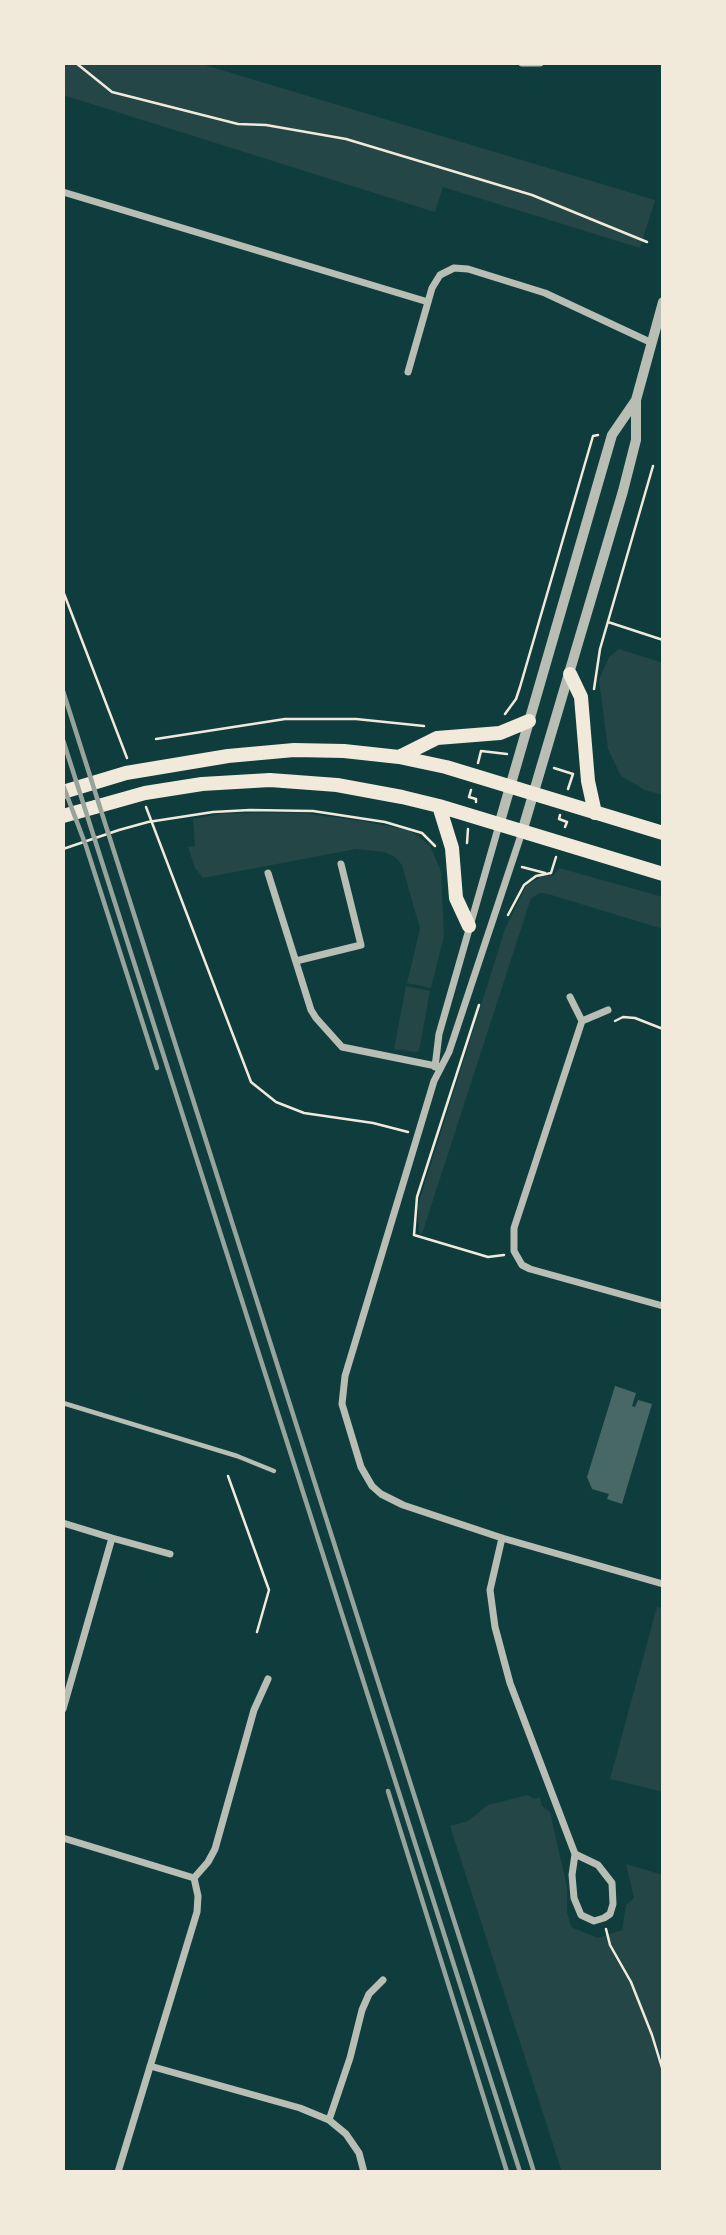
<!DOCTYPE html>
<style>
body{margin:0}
#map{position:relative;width:726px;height:2235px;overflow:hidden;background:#0f3d3e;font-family:Overpass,sans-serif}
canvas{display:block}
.frame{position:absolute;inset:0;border:65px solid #f1e9da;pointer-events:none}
</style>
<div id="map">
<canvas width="726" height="2235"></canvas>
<div class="frame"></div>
</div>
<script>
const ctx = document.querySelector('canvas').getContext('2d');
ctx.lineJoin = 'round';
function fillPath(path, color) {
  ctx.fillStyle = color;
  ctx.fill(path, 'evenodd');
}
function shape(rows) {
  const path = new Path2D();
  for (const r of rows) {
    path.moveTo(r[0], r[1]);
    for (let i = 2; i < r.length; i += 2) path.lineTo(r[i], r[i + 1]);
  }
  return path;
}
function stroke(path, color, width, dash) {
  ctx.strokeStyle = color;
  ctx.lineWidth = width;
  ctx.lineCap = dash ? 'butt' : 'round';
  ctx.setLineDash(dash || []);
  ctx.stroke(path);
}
fillPath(shape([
 [63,63,198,63,655,200,640,248,443,187,435,212,63,95],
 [619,649,663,663,663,795,645,790,621,776,608,749,599,680,609,657],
 [256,813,300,813,362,821,408,830,417,835,430,846,441,871,444,936,431,988,407,983,420,929,402,865,395,857,384,852,356,849,203,878,195,868,188,847,195,846,193,819,220,814],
 [559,868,663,897,663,929,548,894,540,893,531,898,422,1234,419,1233,418,1205,505,929,526,886,542,876,553,876],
 [406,986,430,991,419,1051,415,1052,394,1049],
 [657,1607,663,1608,663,1792,610,1779],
 [528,1795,534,1799,540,1797,542,1806,550,1812,567,1887,567,1912,571,1927,598,1938,622,1930,626,1905,634,1898,626,1864,663,1875,663,2172,562,2172,450,1826,468,1821,488,1805]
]), '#244646');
fillPath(shape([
 [615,1386,636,1393,632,1406,635,1407,638,1400,652,1404,622,1504,607,1499,609,1494,592,1489,587,1477]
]), '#486865');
stroke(shape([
 [76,63,112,92,238,124,266,125,346,139,532,195,647,242],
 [63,591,127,758],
 [608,622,663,640],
 [594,689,600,649,653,466],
 [505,714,516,699,520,687,593,436,598,435],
 [156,739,285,719,356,719,424,726],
 [478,763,481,751,507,754],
 [554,768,573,774,568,789],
 [471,790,469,797,476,799,476,802],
 [146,807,251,1082,276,1102,304,1113,373,1123,408,1132],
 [560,815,559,819,567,822,565,827],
 [467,843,468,829],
 [63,849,119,830,148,822,213,812,250,810,313,811,385,822,422,833,435,846],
 [522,867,545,873],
 [508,915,524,885,536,876,551,873,556,857],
 [479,1005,417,1197,414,1235,488,1257,504,1255],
 [615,1021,623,1017,635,1018,663,1029],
 [228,1476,269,1590,257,1632],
 [606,1929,610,1945,631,1982,652,2035,663,2071]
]), '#f1e9da', 2.5);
stroke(shape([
 [63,1403,237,1456,274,1471]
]), '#b8beb3', 4.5);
stroke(shape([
 [522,63,540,63],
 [63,192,428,302],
 [408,372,432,288,440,275,454,268,468,269,545,293,652,343],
 [522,832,449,1052,434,1081,345,1376,342,1404,361,1467,372,1486,381,1494,403,1505,502,1538,663,1584],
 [268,873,311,1010,316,1018,342,1047,441,1067],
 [296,961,361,945,341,864],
 [570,997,582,1021,608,1010],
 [582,1021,514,1228,514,1251,522,1265,530,1269,663,1306],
 [435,1067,439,1034,499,825],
 [63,1523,112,1538],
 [502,1538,490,1590,495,1627,510,1683,575,1854,572,1875,574,1898,581,1915,594,1921,604,1918,610,1914,613,1904,612,1883,598,1865,575,1854],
 [63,1709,112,1538,170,1554],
 [63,1838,194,1878],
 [150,2066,300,2108,329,2120,346,2134,359,2153,364,2172],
 [329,2120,350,2058,362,2010,369,1994,383,1980],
 [118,2172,197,1912,198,1896,194,1878,208,1862,215,1849,254,1710,268,1679]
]), '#b8beb3', 7);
stroke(shape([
 [499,825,612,435,636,400],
 [522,832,623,491,636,440,636,400,663,302]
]), '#b8beb3', 10);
stroke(shape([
 [570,674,581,697,588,781,595,813],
 [399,757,437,738,500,733,529,721],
 [63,792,126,773,228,756,294,750,344,751,399,757,446,767,663,833],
 [439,806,452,848,456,898,469,926],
 [63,816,145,793,202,784,270,780,337,785,402,797,439,806,663,874]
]), '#f1e9da', 14);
stroke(shape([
 [63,691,534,2172],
 [63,740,520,2172],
 [63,785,86,846,157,1068],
 [388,1791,507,2172]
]), '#97a49c', 4.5);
</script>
